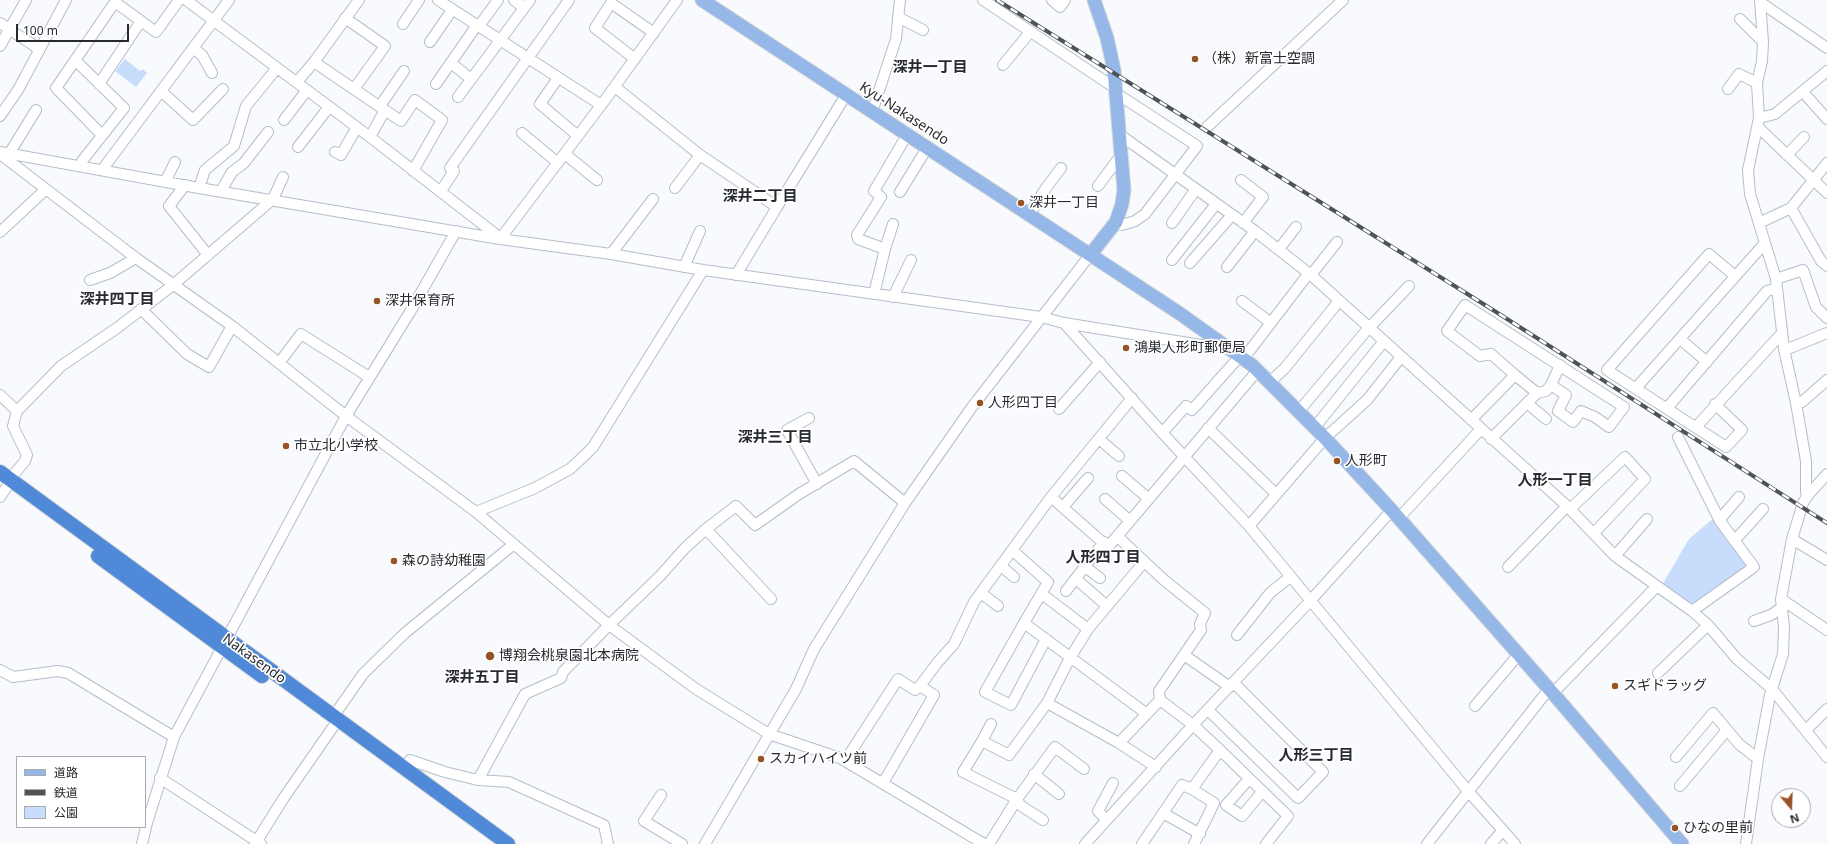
<!DOCTYPE html>
<meta charset="utf-8">
<style>
body{margin:0}
#map{position:relative;width:1827px;height:844px;overflow:hidden;background:#f8fafd;font-family:"Noto Sans","Noto Sans JP",sans-serif}
canvas{display:block}
.legend{position:absolute;left:16px;top:756px;width:130px;height:72px;box-sizing:border-box;background:#fff;border:1px solid #a9aaac;margin:0;padding:5px 7px;list-style:none;font-size:12px;color:#272b30}
.legend li{display:flex;align-items:center;gap:8px;height:20px}
.legend b{width:20px;border:1px solid #a9aaac}
.north{position:absolute;left:1771px;top:788px;width:40px;height:40px;box-sizing:border-box;background:#fff;border:1px solid #a9aaac;border-radius:50%;rotate:161deg;font-size:11px;font-weight:700;line-height:16px;text-align:center;color:#272b30}
.north::after{content:'';display:block;margin:auto;width:14px;height:18px;background:#975226;clip-path:polygon(50% 0,100% 100%,50% 72%,0 100%)}
.scale{position:absolute;left:16px;top:24px;width:113px;height:18px;box-sizing:border-box;border:2px solid #272b30;border-top:0;padding-left:5px;font-size:12px;line-height:14px;white-space:nowrap;color:#272b30;-webkit-text-stroke:3px #fff;paint-order:stroke}
</style>
<div id="map">
<canvas width="1827" height="844"></canvas>
<ul class="legend">
<li><b style="height:5px;background:#96b8e8"></b>道路</li>
<li><b style="height:5px;background:#4f5358"></b>鉄道</li>
<li><b style="height:11px;background:#c7ddfb"></b>公園</li>
</ul>
<div class="north">N</div>
<div class="scale">100 m</div>
</div>
<script>
const ctx = document.querySelector('canvas').getContext('2d');
ctx.lineJoin = 'round';
function fillPath(path, color) {
  ctx.fillStyle = color;
  ctx.fill(path, 'evenodd');
}
function shape(rows) {
  const path = new Path2D();
  for (const r of rows) {
    path.moveTo(r[0], r[1]);
    for (let i = 2; i < r.length; i += 2) path.lineTo(r[i], r[i + 1]);
  }
  return path;
}
function stroke(path, color, width, dash) {
  ctx.strokeStyle = color;
  ctx.lineWidth = width;
  ctx.lineCap = dash ? 'butt' : 'round';
  ctx.setLineDash(dash || []);
  ctx.stroke(path);
}
function label(font, color, halo, rows, align = 'center') {
  ctx.font = font + ' "Noto Sans","Noto Sans JP",sans-serif';
  ctx.lineWidth = 3.5;
  ctx.setLineDash([]);
  ctx.textBaseline = 'middle';
  ctx.strokeStyle = halo;
  ctx.fillStyle = color;
  for (const [text, x, y, turn = 0] of rows) {
    ctx.save();
    ctx.translate(x, y);
    ctx.rotate((+turn || 0) * Math.PI / 180);
    ctx.textAlign = isNaN(turn) ? turn : align;
    if (halo) ctx.strokeText(text, 0, 0);
    ctx.fillText(text, 0, 0);
    ctx.restore();
  }
}
fillPath(shape([
 [125,59,140,71,143,69,147,73,136,87,115,71],
 [1715,517,1747,564,1747,567,1694,605,1662,585,1689,539]
]), '#c7ddfb');
const minor = shape([
 [186,0,370,137,499,237],
 [438,0,601,105],
 [514,0,524,8],
 [983,0,1109,84,1115,86],
 [1052,0,1060,7,1065,0],
 [1760,0,1763,42,1762,61,1757,83,1759,118,1748,170,1750,194,1776,279,1784,349,1796,403,1806,461,1806,492,1808,495],
 [1760,2,1827,48],
 [898,17,923,30],
 [345,18,385,46,354,89],
 [1740,19,1763,42],
 [0,23,39,49],
 [403,24,419,0],
 [479,26,498,0],
 [430,42,452,10],
 [0,46,26,0],
 [193,48,202,55,212,73],
 [635,59,595,28,611,3,654,33],
 [75,60,124,108,82,161,81,166],
 [314,62,401,121,415,100,442,120,413,171],
 [451,63,471,79],
 [1003,65,1031,31],
 [558,78,540,104,578,136],
 [297,82,314,62,359,0],
 [99,84,141,21],
 [436,84,477,25],
 [615,87,700,155,777,207,736,275],
 [1728,89,1739,74,1757,83],
 [161,91,193,120,223,89],
 [1803,92,1827,119],
 [458,97,530,0],
 [380,106,404,71],
 [872,112,896,39,900,0],
 [0,116,18,90,66,0],
 [1759,118,1775,114,1827,71],
 [284,120,307,90],
 [1207,127,1343,0],
 [1758,127,1827,193],
 [522,133,558,163],
 [102,135,56,88,115,2,156,32,179,0],
 [370,137,385,110],
 [1120,137,1123,137,1255,231,1311,275,1567,506,1615,556,1692,611,1708,625,1737,659,1772,689,1827,757],
 [298,147,329,107],
 [0,152,199,188,500,239,611,254,703,270,1041,317,1064,323,1207,346,1220,342],
 [335,152,341,155,357,127],
 [0,154,136,258,232,326,346,416,476,512,609,625,696,689,769,734,840,758,984,844],
 [9,154,36,110],
 [565,154,597,180],
 [1787,155,1804,137],
 [102,170,229,0],
 [1241,180,1263,197,1243,223],
 [165,182,175,162],
 [185,185,169,206,208,255],
 [1098,186,1118,159,1122,159],
 [199,188,205,170,234,146,246,106,277,68],
 [675,188,700,155],
 [221,191,232,172,244,163,268,132],
 [441,191,454,171,450,168,569,0],
 [900,192,927,148],
 [777,207,846,95],
 [1791,208,1821,261,1827,266],
 [1029,215,1046,188,1061,168],
 [1116,222,1122,225,1135,221,1145,214,1197,146,1122,97,1116,95],
 [1172,223,1196,189],
 [1759,223,1791,208,1827,163],
 [0,232,45,190],
 [500,239,605,100,677,0],
 [885,249,858,239,857,235,881,197,874,191,907,135],
 [1279,249,1296,227],
 [611,254,653,199],
 [1172,260,1216,204],
 [1190,263,1232,215],
 [684,267,700,231],
 [1227,267,1255,231],
 [1311,275,1337,242],
 [1776,279,1803,270,1816,307,1827,318],
 [90,280,110,273,136,258],
 [874,294,885,249,893,224],
 [893,297,911,260],
 [1242,301,1271,323],
 [141,309,187,354,209,367,232,326],
 [1064,323,1167,438,1249,526,1468,791,1515,844],
 [1680,339,1707,362],
 [1784,349,1790,348,1827,333],
 [1244,358,1309,273],
 [279,363,301,334,369,377],
 [1515,375,1491,354,1480,356,1447,331,1465,305,1624,407,1609,427,1595,417,1581,411,1573,422,1558,411,1566,395,1551,385,1546,391,1537,393],
 [1270,382,1285,368,1339,301],
 [1551,385,1560,365],
 [1636,388,1765,243],
 [0,395,17,411],
 [1527,403,1546,419],
 [1796,403,1802,402,1827,380],
 [1715,404,1742,430,1726,447,1607,370,1709,254,1735,276],
 [1667,408,1767,291,1777,288],
 [1059,409,1100,362],
 [1299,411,1366,331,1409,286],
 [809,418,787,430,817,484],
 [1471,420,1515,375,1537,393,1491,439],
 [1315,427,1384,341],
 [1696,427,1782,333],
 [1208,428,1276,494],
 [1162,433,1186,406,1192,410,1240,356],
 [1678,437,1720,521,1754,567,1692,611],
 [1099,439,1119,456],
 [1122,476,1149,499],
 [10,479,25,461,27,455,13,426,17,411,61,366,117,328,173,285,273,199,283,177],
 [0,497,6,488],
 [1051,497,1108,547,1258,370],
 [1105,499,1130,521],
 [1063,507,1088,478],
 [1570,509,1625,457,1645,479,1594,533],
 [476,512,535,488,570,469,585,455,593,447,613,415,703,270],
 [1399,518,1481,429],
 [1720,519,1739,497],
 [1249,526,1325,438,1367,400,1401,357],
 [706,529,771,599],
 [1117,536,1164,580,1205,613,1200,624,1201,630,1159,691,1160,700,1119,743],
 [1792,539,1827,560],
 [1735,540,1763,509],
 [1012,550,1048,582,1024,623],
 [1615,556,1647,519],
 [1001,566,1014,577],
 [1085,567,1100,578],
 [1508,567,1567,506],
 [1076,579,1107,606],
 [1066,591,1104,542],
 [981,593,998,606],
 [1042,594,1088,629],
 [1781,599,1827,630],
 [1754,621,1771,615,1781,608],
 [1237,635,1270,593,1290,577],
 [1046,639,1011,705,985,692,1024,623,1147,714],
 [1184,655,1230,687],
 [0,670,13,677,58,671,68,673,174,737],
 [1658,673,1708,625],
 [1553,693,1657,586],
 [1160,700,1193,725,1220,750,1192,789,1214,803,1194,844],
 [1047,703,1070,658,1088,629,1144,562],
 [1475,706,1519,654],
 [1208,710,1298,798,1323,772,1234,683],
 [333,717,363,674,405,633,514,544],
 [1806,730,1827,709],
 [982,741,991,724],
 [1220,750,1288,816,1266,844],
 [1676,757,1713,713,1739,744,1758,759],
 [845,761,898,679,915,690,920,686],
 [405,769,410,760,445,772,478,780,525,694,561,678,563,672,609,625,660,576,685,548,706,529,736,506,755,525,799,494,854,461,905,503],
 [1034,774,1059,794],
 [160,778,261,844],
 [1249,779,1226,805,1242,816,1262,792],
 [478,780,509,782,604,825,608,844],
 [883,783,934,695,920,686,937,663,954,644,974,602,1051,497,1132,398],
 [1680,786,1727,730],
 [661,795,644,821,682,844],
 [1163,813,1200,834],
 [1043,820,1020,805,1017,799,963,772,982,741,1009,755,1047,703,1119,743,1156,767],
 [1107,820,1098,811,1113,783],
 [142,844,147,823,174,737,346,416,410,312,456,231],
 [255,844,283,799,333,727],
 [705,844,796,689,814,649,905,503,972,407,1090,255],
 [989,844,1017,799,1055,747,1084,769],
 [1085,844,1193,725,1311,600,1392,510],
 [1142,844,1182,785,1192,789],
 [1427,844,1549,689],
 [1491,844,1503,830],
 [1746,844,1758,759,1770,695,1783,654,1784,627,1781,599,1792,539,1803,503,1808,495,1827,474]
]);
const major = shape([
 [702,0,1179,313,1252,365,1325,438,1396,515,1557,698,1682,844],
 [1090,255,1116,222,1122,204,1124,190,1114,70,1107,38,1094,0]
]);
const highway = shape([
 [0,472,508,844],
 [98,556,262,676]
]);
stroke(minor, '#b4becb', 12);
stroke(major, '#d4d5d6', 15);
stroke(highway, '#d4d5d6', 16);
stroke(minor, '#fff', 10);
stroke(major, '#96b8e8', 13);
stroke(highway, '#5089d8', 14);
const rail = shape([
 [997,0,1493,310,1827,523]
]);
stroke(rail, '#4f5358', 4);
stroke(rail, '#fff', 2.5, [8]);
for (const [x, y, r, color] of [
 [1195,59,4,"#975226"],
 [1021,203,4,"#975226"],
 [377,301,4,"#975226"],
 [1126,348,4,"#975226"],
 [980,403,4,"#975226"],
 [286,446,4,"#975226"],
 [1337,461,4,"#975226"],
 [394,561,4,"#975226"],
 [490,656,5,"#975226"],
 [1615,686,4,"#975226"],
 [761,759,4,"#975226"],
 [1675,828,4,"#975226"]
]) {
  const dot = new Path2D();
  dot.arc(x, y, r, 0, 2 * Math.PI);
  ctx.fillStyle = color;
  ctx.fill(dot);
  stroke(dot, '#fff', 1.5);
}
label('14px', '#272b30', '#fff', [
 ["（株）新富士空調",1203,59],
 ["深井一丁目",1029,203],
 ["深井保育所",385,301],
 ["鴻巣人形町郵便局",1134,348],
 ["人形四丁目",988,403],
 ["市立北小学校",294,446],
 ["人形町",1345,461],
 ["森の詩幼稚園",402,561],
 ["博翔会桃泉園北本病院",499,656],
 ["スギドラッグ",1623,686],
 ["スカイハイツ前",769,759],
 ["ひなの里前",1683,828]
], 'left');
label('14px', '#272b30', '#fff', [
 ["Kyu-Nakasendo",904,114,33],
 ["Nakasendo",254,659,36]
]);
label('bold 15px', '#272b30', '#fff', [
 ["深井一丁目",930,68],
 ["深井二丁目",760,197],
 ["深井四丁目",117,300],
 ["深井三丁目",775,438],
 ["人形一丁目",1555,481],
 ["人形四丁目",1103,558],
 ["深井五丁目",482,678],
 ["人形三丁目",1316,756]
]);
</script>
